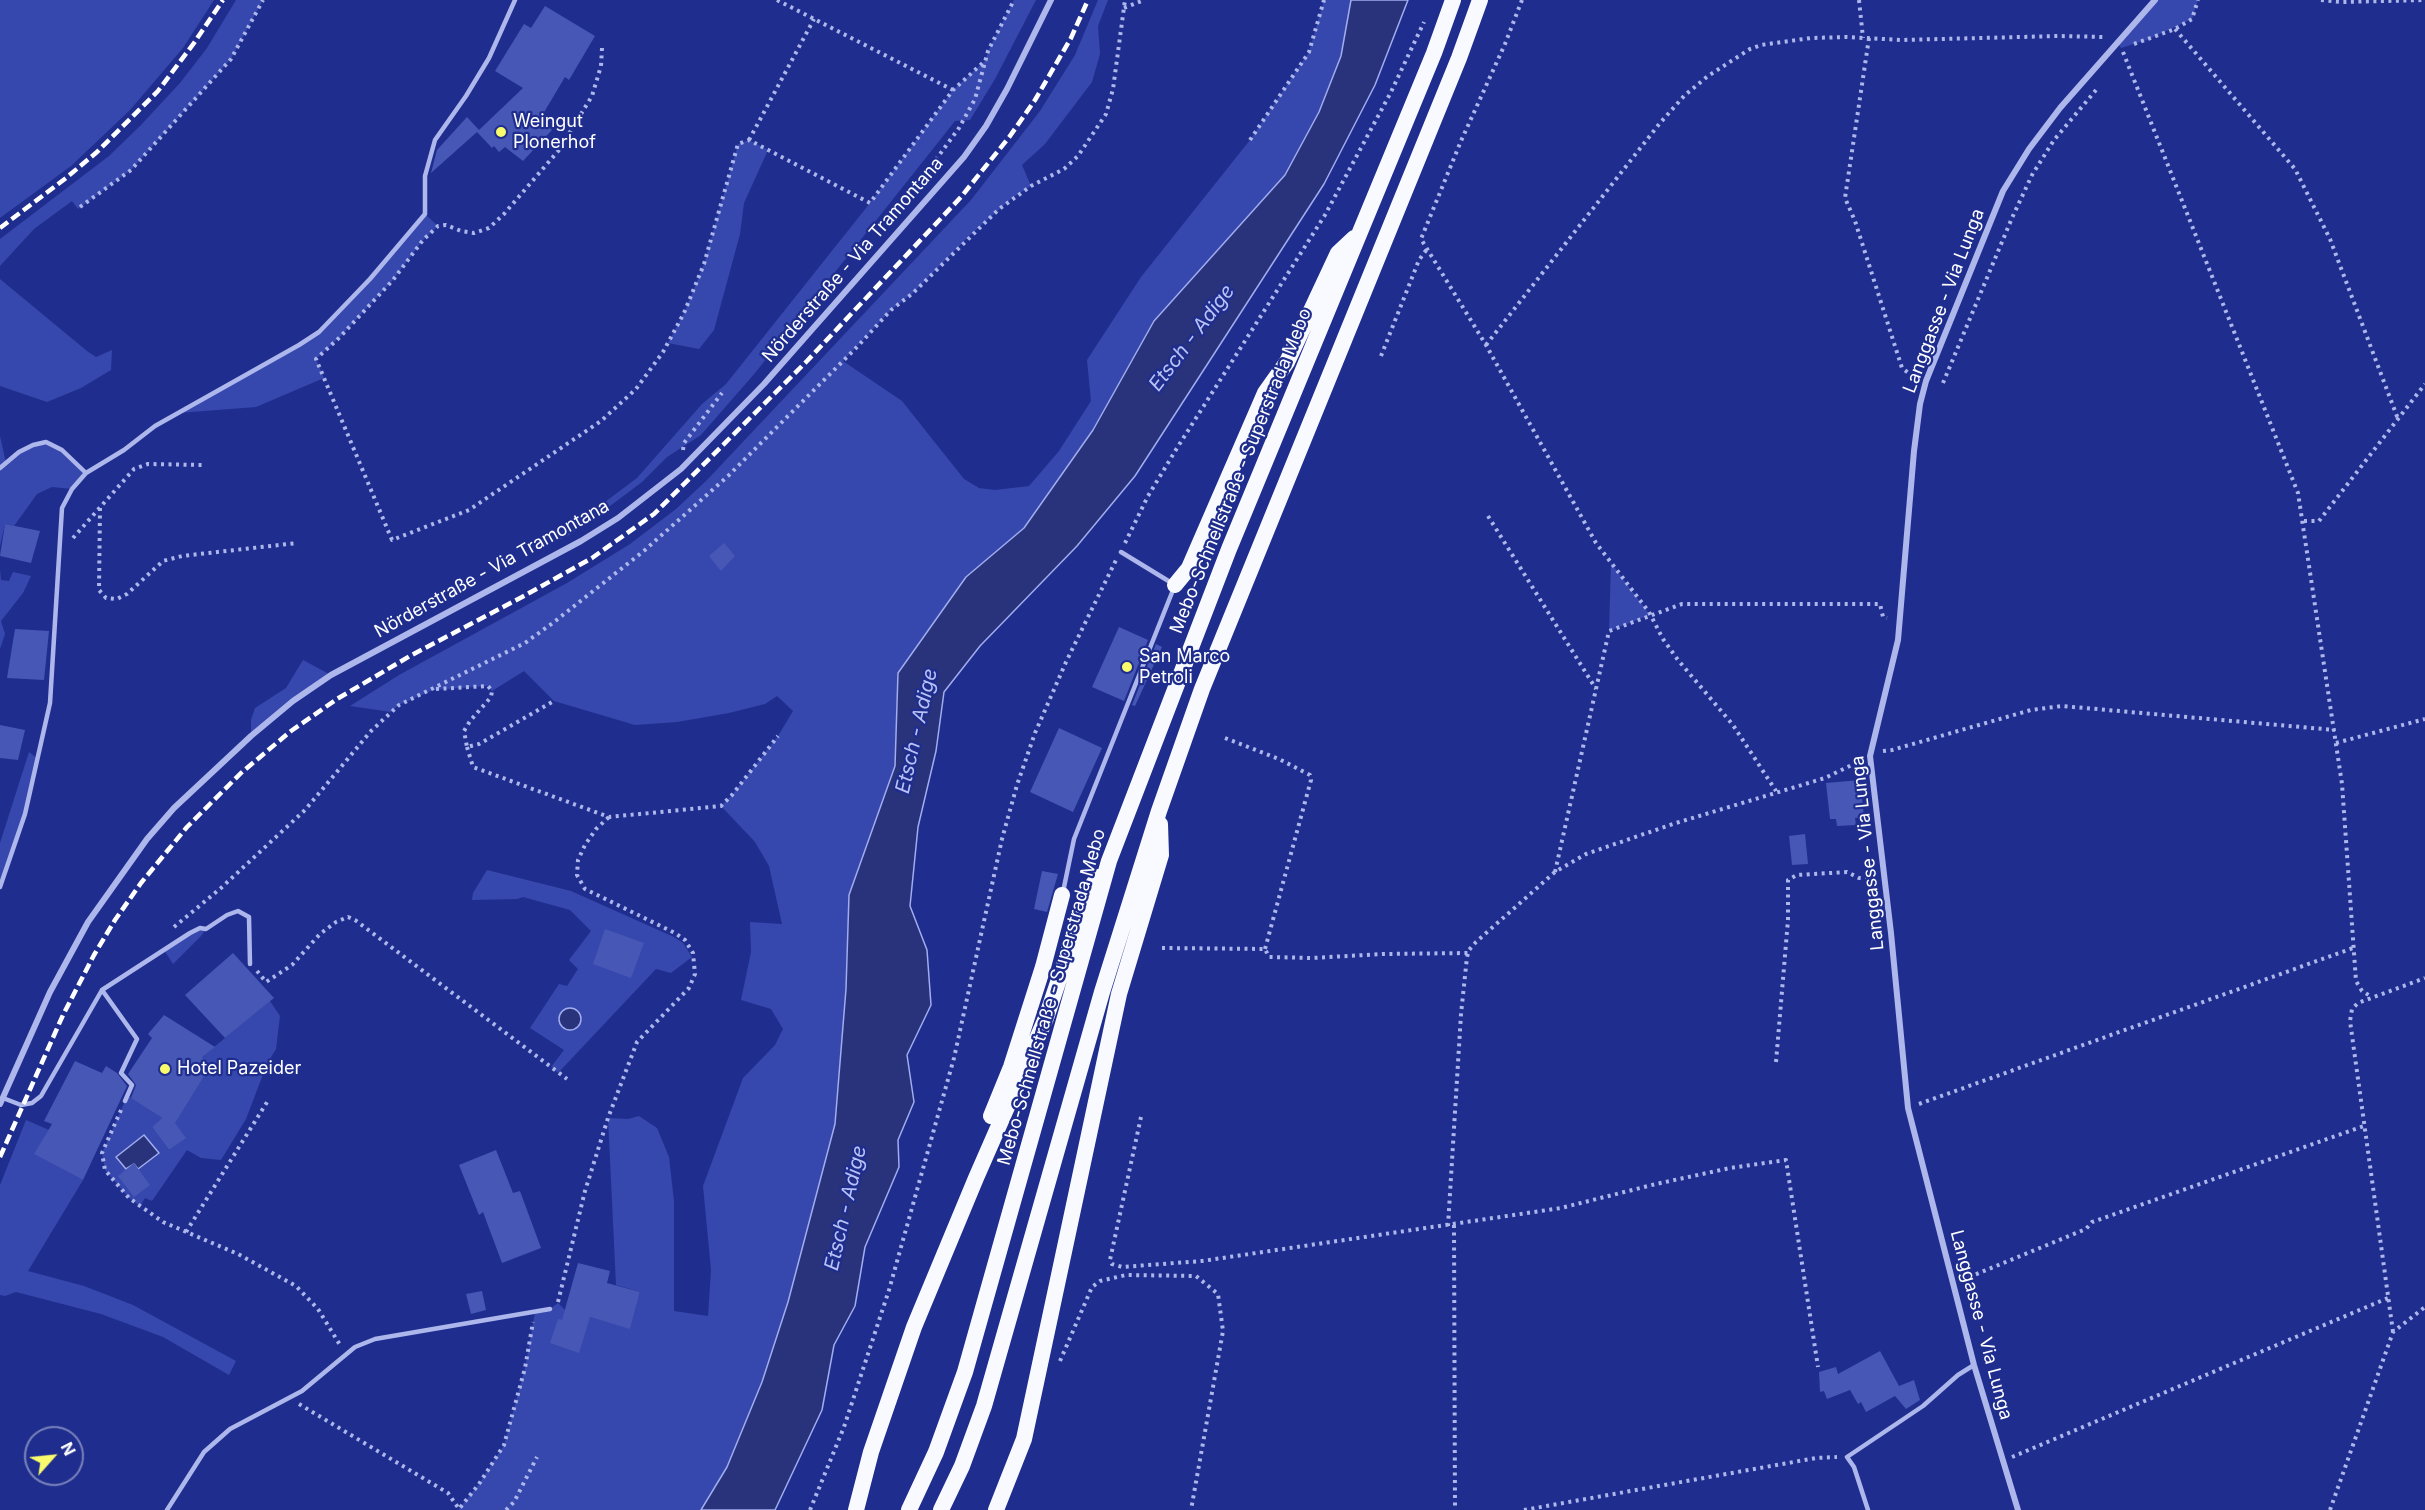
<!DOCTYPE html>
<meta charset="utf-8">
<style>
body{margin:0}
#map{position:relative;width:2425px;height:1510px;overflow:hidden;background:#1f2e8e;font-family:Inter,sans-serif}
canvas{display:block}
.north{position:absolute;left:24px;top:1426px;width:60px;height:60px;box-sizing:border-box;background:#1f2e8e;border:2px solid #7982bb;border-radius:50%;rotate:63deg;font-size:16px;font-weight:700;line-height:24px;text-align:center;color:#fff}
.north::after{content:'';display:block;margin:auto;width:21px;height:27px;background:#f9fb6d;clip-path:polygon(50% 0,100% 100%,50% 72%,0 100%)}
</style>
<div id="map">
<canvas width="2425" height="1510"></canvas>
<div class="north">N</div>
</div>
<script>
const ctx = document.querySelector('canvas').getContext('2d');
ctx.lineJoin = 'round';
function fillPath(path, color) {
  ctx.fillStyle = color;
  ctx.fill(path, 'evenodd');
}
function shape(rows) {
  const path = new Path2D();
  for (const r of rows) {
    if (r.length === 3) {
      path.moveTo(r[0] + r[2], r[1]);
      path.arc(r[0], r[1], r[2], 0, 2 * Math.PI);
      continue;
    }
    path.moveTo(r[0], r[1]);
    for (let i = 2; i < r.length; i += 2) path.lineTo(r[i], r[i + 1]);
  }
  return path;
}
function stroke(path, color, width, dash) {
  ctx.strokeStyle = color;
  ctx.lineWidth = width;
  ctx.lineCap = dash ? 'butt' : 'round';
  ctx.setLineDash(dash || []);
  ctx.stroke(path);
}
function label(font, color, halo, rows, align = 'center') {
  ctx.font = font + ' Inter,sans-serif';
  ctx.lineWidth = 4.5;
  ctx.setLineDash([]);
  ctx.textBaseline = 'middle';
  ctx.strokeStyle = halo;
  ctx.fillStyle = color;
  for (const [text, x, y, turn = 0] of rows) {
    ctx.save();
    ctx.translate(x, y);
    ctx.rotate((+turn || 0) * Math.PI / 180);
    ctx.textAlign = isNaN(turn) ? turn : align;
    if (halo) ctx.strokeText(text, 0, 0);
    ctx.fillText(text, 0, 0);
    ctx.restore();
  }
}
fillPath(shape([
 [0,0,214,0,183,48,130,110,71,166,0,218],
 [236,0,263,0,231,59,131,170,78,209,72,201,34,229,0,266,0,239,109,156,140,126,180,83,207,48],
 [1014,0,1036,0,995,79,970,120,955,121,755,373,701,435,667,457,642,482,606,509,571,534,543,548,571,523,605,502,637,478,702,404,726,384,870,203,953,90,986,60,988,51],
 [1098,0,1108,0,1098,26,1100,54,1092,82,1045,144,1022,165,1031,186,1012,198,968,237,913,293,891,310,843,361,902,401,964,479,979,488,995,490,1029,486,1059,451,1091,401,1087,360,1141,277,1250,140,1309,52,1324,0,1351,0,1341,56,1319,112,1285,175,1154,321,1093,430,1024,528,966,577,898,673,895,766,849,895,846,989,835,1124,788,1302,762,1382,727,1467,701,1510,458,1510,479,1484,504,1445,525,1368,535,1312,550,1309,558,1303,565,1310,630,1328,640,1292,616,1285,608,1118,628,1119,639,1116,657,1128,669,1157,674,1201,674,1311,708,1316,711,1270,703,1186,743,1078,775,1045,783,1029,771,1009,741,1000,751,952,750,922,782,924,769,866,755,842,721,806,732,795,778,736,793,711,777,696,765,704,729,713,677,722,635,725,554,701,524,671,492,691,488,686,433,690,399,705,391,712,350,706,399,675,567,583,630,544,676,509,707,480,971,200,1040,111,1075,55],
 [2155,0,2198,0,2192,19,2147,40,2121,48,2117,42],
 [749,140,768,150,744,203,740,234,714,330,699,349,668,343,684,313,704,264,738,144],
 [425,214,438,226,423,240,393,280,340,337,316,359,324,378,256,407,178,413,319,332],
 [0,279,87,351,96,357,112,350,111,370,81,388,47,402,0,386],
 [0,436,6,463,19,452,46,442,62,450,86,473,72,489,52,487,37,494,14,526,5,524,0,546],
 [1611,563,1650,615,1609,631],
 [0,569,1,580,9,581,13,572,31,576,23,593,1,621,5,634,0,649],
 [303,660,331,675,251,736,251,720,255,708,286,688],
 [29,752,38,759,25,814,0,887,0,843],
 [487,870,571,891,674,937,683,943,692,957,671,973,656,969,558,1073,551,1067,564,1050,530,1028,559,984,567,986,578,969,569,960,591,931,570,910,523,897,517,899,472,900,473,893],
 [206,929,201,936,173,964,164,950,190,933],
 [270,1001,280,1016,276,1049,267,1064,246,1119,221,1160,201,1158,187,1150,152,1201,145,1198,140,1206,129,1198,105,1170,102,1153,125,1101,130,1097,162,1118,152,1127,169,1150,185,1138,169,1115,202,1057],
 [26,1120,49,1130,35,1154,83,1180,28,1271,84,1286,133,1305,236,1361,229,1375,163,1337,101,1314,16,1292,5,1296,0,1295,0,1185]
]), '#3648ad');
const water = shape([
 [1351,0,1408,0,1375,85,1324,184,1135,476,1077,546,980,646,944,692,936,751,918,827,910,906,927,950,931,1005,907,1055,914,1102,898,1140,899,1167,865,1247,855,1306,834,1345,822,1410,775,1510,701,1510,727,1467,762,1382,788,1302,835,1124,846,989,849,895,895,766,898,673,966,577,1024,528,1093,430,1154,321,1285,175,1319,112,1341,56,1351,0],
 [570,1019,11],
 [144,1135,159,1153,138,1169,134,1164,126,1169,116,1157,144,1135]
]);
fillPath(water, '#29337c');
stroke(water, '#a1adee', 1.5);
fillPath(shape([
 [545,6,595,36,569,80,565,77,540,119,552,130,523,161,505,147,499,152,494,146,492,148,477,132,431,173,437,150,467,117,479,130,523,88,495,71,524,24,531,28],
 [5,524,40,531,31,563,0,556],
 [724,543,735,556,721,571,709,556],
 [1119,627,1148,640,1124,701,1092,687],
 [15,629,49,631,44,680,7,678],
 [1156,644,1162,647,1135,706,1132,705],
 [0,725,25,730,18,760,0,758],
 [1059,728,1102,748,1073,812,1030,792],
 [1860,780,1864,817,1855,818,1856,825,1837,826,1836,819,1830,819,1826,783],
 [1805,834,1808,864,1792,865,1789,836],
 [1042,871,1058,874,1047,912,1034,909],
 [605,929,644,943,631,978,593,964],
 [233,953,274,998,225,1038,185,995],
 [164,1015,215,1047,202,1057,209,1068,175,1123,186,1138,169,1150,152,1127,162,1118,131,1098,136,1085,128,1074,152,1038,148,1034],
 [75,1061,102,1073,106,1066,117,1073,127,1086,83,1180,34,1154,52,1124,44,1121],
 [496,1150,513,1193,520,1191,541,1248,502,1263,483,1212,479,1215,459,1165],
 [134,1163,150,1185,134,1197,118,1176],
 [578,1263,610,1271,607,1283,640,1292,630,1329,590,1317,579,1353,550,1343,558,1319,562,1320],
 [482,1291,486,1310,471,1314,466,1294],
 [1880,1351,1899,1386,1914,1380,1920,1400,1906,1409,1895,1396,1866,1412,1861,1402,1858,1404,1850,1390,1827,1399,1824,1391,1820,1392,1819,1372,1836,1367,1838,1374]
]), '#4757b5');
stroke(shape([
 [777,0,953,90],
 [1522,0,1505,44,1461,141,1421,239,1486,345,1596,543,1649,612,1663,639,1678,660,1733,725,1776,791],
 [1859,0,1863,38],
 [2321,0,2342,2,2425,0],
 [1124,8,1144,0],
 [2175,29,2295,169,2330,239,2398,419],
 [1869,38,1845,198,1855,221,1902,368,1914,377],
 [2134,44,2175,29,2192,19,2198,0],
 [602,48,601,66,592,96,559,150,504,214,489,228,474,233,461,231,446,225,438,226,423,240,393,280,340,337,316,359,392,540,469,510,601,421,636,389,663,352,684,313,704,264,738,144,749,140,870,203,953,90,986,60],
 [2123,52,2298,493,2342,784,2356,981,2362,991,2372,997],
 [749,140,814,19],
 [1250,140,1309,52,1324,0],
 [927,180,929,169,959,128,975,99,988,51,1014,0],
 [80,207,131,170,231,59,263,0],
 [1486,345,1660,123,1685,95,1708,76,1750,49,1761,45,1811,38,1846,37,1902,40,2059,36,2105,37],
 [1381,356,1419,260,1427,249],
 [1943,383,2012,218,2032,175,2054,140,2096,90],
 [683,450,684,443,722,393],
 [100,508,99,590,106,598,117,599,127,594,163,561,182,556,297,543],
 [1488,516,1596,689],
 [2304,521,2319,521,2425,384],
 [73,538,134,469,148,464,204,465],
 [1125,543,1148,496,1177,448,1325,215,1391,92,1424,22],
 [436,689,488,686,492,691,491,697,470,721,464,731,467,747,479,744,554,701],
 [1225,738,1279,759,1310,775,1311,780,1265,949],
 [2336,743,2425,719],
 [467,747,473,767,609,817,721,806,732,795,778,736],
 [1883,751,1892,750,2031,710,2062,706,2335,730],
 [1555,872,1609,631,1682,604,1880,604,1883,617,1887,618],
 [174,927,221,888,305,810,371,731,399,705,525,643,554,622,645,550,728,476,857,347,891,310,913,293,999,209,1031,186,1064,169,1078,156,1106,114,1113,89,1125,0],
 [1162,948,1265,949,1269,957,1312,958,1383,954,1468,953],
 [257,971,266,982,292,965,320,934,336,922,348,917,355,920,567,1079],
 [1776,1062,1788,920,1788,880,1797,875,1847,872,1859,878,1875,879],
 [1919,1104,2353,948],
 [121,1110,102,1153,105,1170,129,1198,163,1222,238,1254,296,1286,318,1309,340,1345],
 [1141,1117,1110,1260,1112,1264,1122,1267,1202,1261,1561,1208,1656,1184,1730,1168,1786,1160,1818,1367],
 [1454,1225,1455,1510],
 [1448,1226,1461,1014,1467,957,1469,950,1476,942,1555,872,1586,854,1676,823,1825,778,1860,761],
 [186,1232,269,1099],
 [1962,1280,2086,1229,2092,1222,2364,1126],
 [558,1302,585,1191,608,1118,637,1042,689,988,695,974,693,953,685,940,675,933,585,889,577,875,578,860,585,845,596,829,609,817],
 [2393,1332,2350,1021,2352,1009,2358,1003,2425,978],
 [1060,1361,1092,1287,1100,1281,1126,1275,1196,1276,1218,1294,1223,1331,1191,1510],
 [299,1404,448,1493,459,1509,479,1484,504,1445,525,1368,533,1322],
 [2012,1457,2388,1298],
 [506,1510,514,1502,537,1457],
 [810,1510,844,1427,889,1290,954,1058,1002,839,1017,785,1035,733,1066,662,1116,560],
 [1524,1510,1816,1458,1837,1457],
 [2330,1510,2393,1332,2425,1307]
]), '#adb7ec', 4, [3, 4.5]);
stroke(shape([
 [0,468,19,452,33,445,46,442,62,450,86,473],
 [0,887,25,814,50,703,62,508,72,489,86,473,124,450,155,426,299,345,319,332,370,279,425,214,425,176,435,140,466,96,489,58,515,0],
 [1063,892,1074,839,1175,585,1121,552],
 [102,990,137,1039,121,1073,132,1085,125,1101],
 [3,1098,21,1105,32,1103,41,1096,102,990,190,933,200,928,206,929,227,915,238,911,249,917,250,964],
 [167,1510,204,1452,230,1429,302,1391,355,1347,375,1339,550,1309],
 [1868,1510,1854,1467,1847,1457,1923,1406,1958,1375,1974,1365]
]), '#adb7ec', 4.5);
stroke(shape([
 [0,1104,50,992,88,922,147,839,174,808,251,736,293,701,331,675,581,541,618,518,681,469,764,384,964,157,986,126,1007,89,1051,0],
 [2018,1510,1974,1365,1908,1108,1891,933,1870,756,1898,640,1914,451,1920,404,1926,381,2003,191,2029,149,2060,108,2155,0]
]), '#adb7ec', 6);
stroke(shape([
 [1175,585,1189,568,1265,393,1287,362,1338,253,1354,238],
 [991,1116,1011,1067,1043,967,1062,895],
 [856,1510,871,1452,914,1327,976,1178,1046,1018,1089,890,1098,877],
 [909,1510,936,1452,965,1372,1109,861,1229,549,1434,53,1453,0],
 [941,1510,962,1466,984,1406,1102,992,1159,811,1202,689,1459,58,1480,0],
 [996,1510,1024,1439,1119,994,1161,855,1160,824]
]), '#f9faff', 16);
stroke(shape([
 [0,228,66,178,97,152,158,91,194,43,223,0],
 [0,1157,63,1015,94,955,115,920,141,883,187,827,241,773,291,731,337,699,410,656,522,597,592,558,654,514,807,361,961,197,1010,136,1035,100,1071,38,1088,0]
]), '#fff', 4.5, [10, 4.5]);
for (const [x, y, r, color] of [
 [501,132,6,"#f9fb6d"],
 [1127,667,6,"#f9fb6d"],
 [165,1069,6,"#f9fb6d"]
]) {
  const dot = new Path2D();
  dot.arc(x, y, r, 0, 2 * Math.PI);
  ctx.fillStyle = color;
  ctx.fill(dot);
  stroke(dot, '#1f2e8e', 2);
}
label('18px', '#fff', '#1f2e8e', [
 ["Weingut",513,122],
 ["Plonerhof",513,143],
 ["San Marco",1139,657],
 ["Petroli",1139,678],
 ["Hotel Pazeider",177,1069]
], 'left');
label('18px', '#fff', '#1f2e8e', [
 ["Nörderstraße - Via Tramontana",853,260,-49],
 ["Langgasse - Via Lunga",1944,301,-69],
 ["Mebo-Schnellstraße - Superstrada Mebo",1241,471,-68],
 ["Nörderstraße - Via Tramontana",492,569,-29],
 ["Langgasse - Via Lunga",1868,853,-96],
 ["Mebo-Schnellstraße - Superstrada Mebo",1052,997,-74],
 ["Langgasse - Via Lunga",1981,1325,75]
]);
label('italic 20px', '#b9c2f4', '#1f2e8e', [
 ["Etsch - Adige",1192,338,-53],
 ["Etsch - Adige",917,731,-77],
 ["Etsch - Adige",846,1208,-77]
]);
</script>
